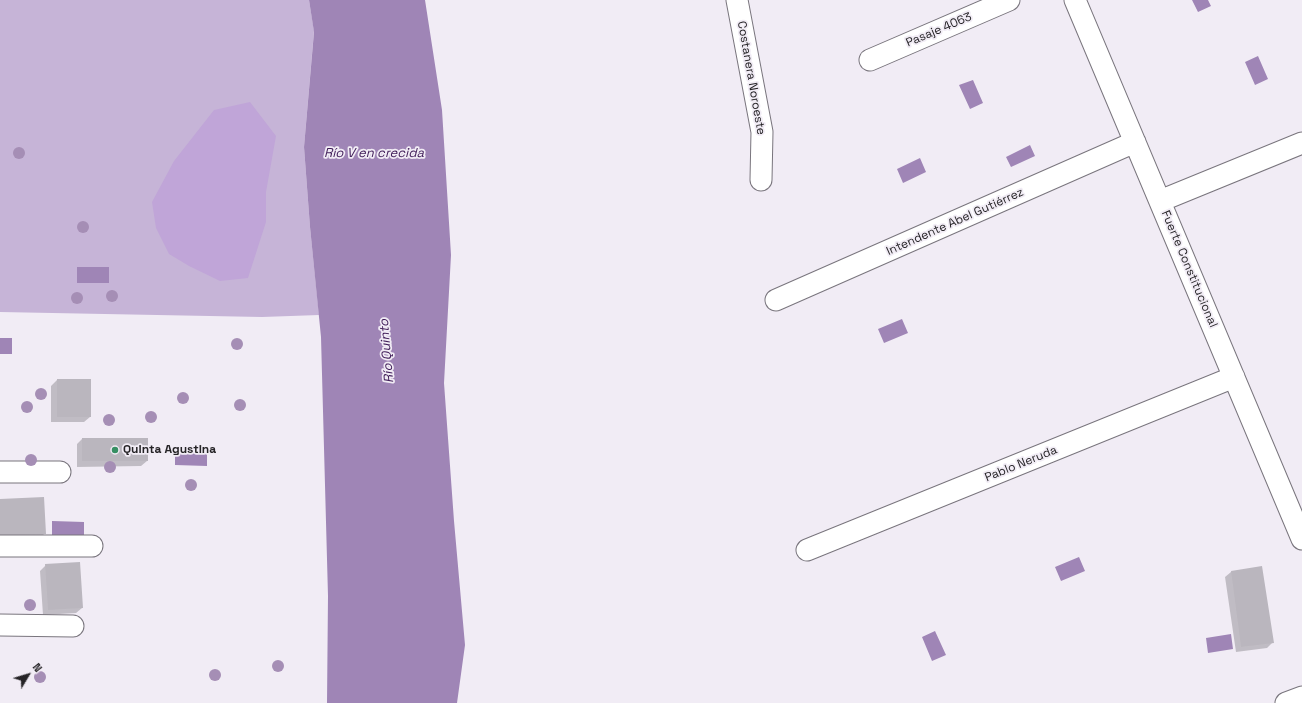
<!DOCTYPE html>
<meta charset="utf-8">
<style>
body{margin:0}
#map{position:relative;width:1302px;height:703px;overflow:hidden;background:#f1ecf5;font-family:"Space Grotesk",sans-serif}
canvas{display:block}
.north{position:absolute;left:8px;top:655px;width:40px;height:40px;-webkit-text-stroke:3px #f1ecf5;paint-order:stroke;rotate:52deg;font-size:11px;font-weight:700;line-height:16px;text-align:center;color:#252326}
.north::after{content:'';display:block;margin:auto;width:14px;height:18px;background:#252326;clip-path:polygon(50% 0,100% 100%,50% 72%,0 100%)}
</style>
<div id="map">
<canvas width="1302" height="703"></canvas>
<div class="north">N</div>
</div>
<script>
const ctx = document.querySelector('canvas').getContext('2d');
ctx.lineJoin = 'round';
function fillPath(path, color) {
  ctx.fillStyle = color;
  ctx.fill(path, 'evenodd');
}
function shape(rows) {
  const path = new Path2D();
  for (const r of rows) {
    path.moveTo(r[0], r[1]);
    for (let i = 2; i < r.length; i += 2) path.lineTo(r[i], r[i + 1]);
  }
  return path;
}
function stroke(path, color, width, dash) {
  ctx.strokeStyle = color;
  ctx.lineWidth = width;
  ctx.lineCap = dash ? 'butt' : 'round';
  ctx.setLineDash(dash || []);
  ctx.stroke(path);
}
function label(font, color, halo, rows, align = 'center') {
  ctx.font = font + ' "Space Grotesk",sans-serif';
  ctx.lineWidth = 3.5;
  ctx.setLineDash([]);
  ctx.textBaseline = 'middle';
  ctx.strokeStyle = halo;
  ctx.fillStyle = color;
  for (const [text, x, y, turn = 0] of rows) {
    ctx.save();
    ctx.translate(x, y);
    ctx.rotate((+turn || 0) * Math.PI / 180);
    ctx.textAlign = isNaN(turn) ? turn : align;
    if (halo) ctx.strokeText(text, 0, 0);
    ctx.fillText(text, 0, 0);
    ctx.restore();
  }
}
fillPath(shape([
 [0,0,309,0,314,31,304,147,310,227,319,315,262,317,0,312]
]), '#c6b4d7');
fillPath(shape([
 [250,102,276,136,266,192,266,222,248,278,220,281,189,266,169,254,156,228,152,202,174,161,214,110]
]), '#c0a5d8');
fillPath(shape([
 [309,0,425,0,442,110,451,255,444,383,454,521,465,645,457,703,327,703,328,596,321,337,310,227,304,147,314,32],
 [1192,0,1208,0,1211,6,1198,12],
 [1258,56,1268,79,1255,85,1245,62],
 [973,80,983,103,970,109,959,85],
 [1030,145,1035,156,1011,167,1006,157],
 [920,158,926,172,903,183,897,169],
 [77,267,109,267,109,283,77,283],
 [902,319,908,333,884,343,878,329],
 [0,338,12,338,12,354,0,354],
 [175,449,207,450,207,466,175,465],
 [52,521,84,522,84,538,52,538],
 [1079,557,1085,571,1061,581,1055,567],
 [935,631,946,655,932,661,922,637],
 [1231,634,1233,649,1208,653,1206,638]
]), '#9f85b6');
fillPath(shape([
 [57,380,90,380,90,417,84,422,51,422,51,386],
 [82,439,147,461,141,466,77,467,77,444],
 [0,500,45,533,36,542,0,543],
 [46,565,82,608,76,613,43,615,40,571],
 [1261,567,1273,642,1267,648,1236,652,1225,577,1231,572]
]), '#0003');
fillPath(shape([
 [57,379,91,379,91,417,57,417],
 [82,438,148,438,148,461,82,461],
 [44,497,46,534,0,536,0,499],
 [80,562,83,608,48,610,45,564],
 [1262,566,1274,643,1241,647,1231,571]
]), '#bab6be');
const minor = shape([
 [737,0,762,132,761,180],
 [1075,0,1302,539],
 [870,60,1009,0],
 [1160,201,1302,143],
 [776,300,1135,142],
 [0,472,60,472],
 [0,546,92,546],
 [807,550,1234,377],
 [0,625,73,626],
 [1286,703,1302,697]
]);
stroke(minor, '#79757d', 23);
stroke(minor, '#fff', 21);
ctx.fillStyle = '#a58eb5';
for (const [x, y] of [
 [19,153],
 [83,227],
 [112,296],
 [77,298],
 [237,344],
 [41,394],
 [183,398],
 [240,405],
 [27,407],
 [151,417],
 [109,420],
 [31,460],
 [110,467],
 [191,485],
 [30,605],
 [278,666],
 [215,675],
 [40,677]
]) {
  ctx.beginPath();
  ctx.arc(x, y, 6, 0, 2 * Math.PI);
  ctx.fill();
}
for (const [x, y, r, color] of [
 [115,450,4,"#378f63"]
]) {
  const dot = new Path2D();
  dot.arc(x, y, r, 0, 2 * Math.PI);
  ctx.fillStyle = color;
  ctx.fill(dot);
  stroke(dot, '#f1ecf5', 1.5);
}
label('12px', '#252326', '#f1ecf5', [
 ["Pasaje 4063",939,30,-23],
 ["Costanera Noroeste",751,78,80],
 ["Intendente Abel Gutiérrez",955,222,-24],
 ["Fuerte Constitucional",1189,269,67],
 ["Pablo Neruda",1021,464,-22]
]);
label('bold 12px', '#252326', '#f1ecf5', [
 ["Quinta Agustina",123,450]
], 'left');
label('italic 13px', '#3f1c58', '#f1ecf5', [
 ["Río V en crecida",374,153],
 ["Río Quinto",387,351,-95]
]);
</script>
